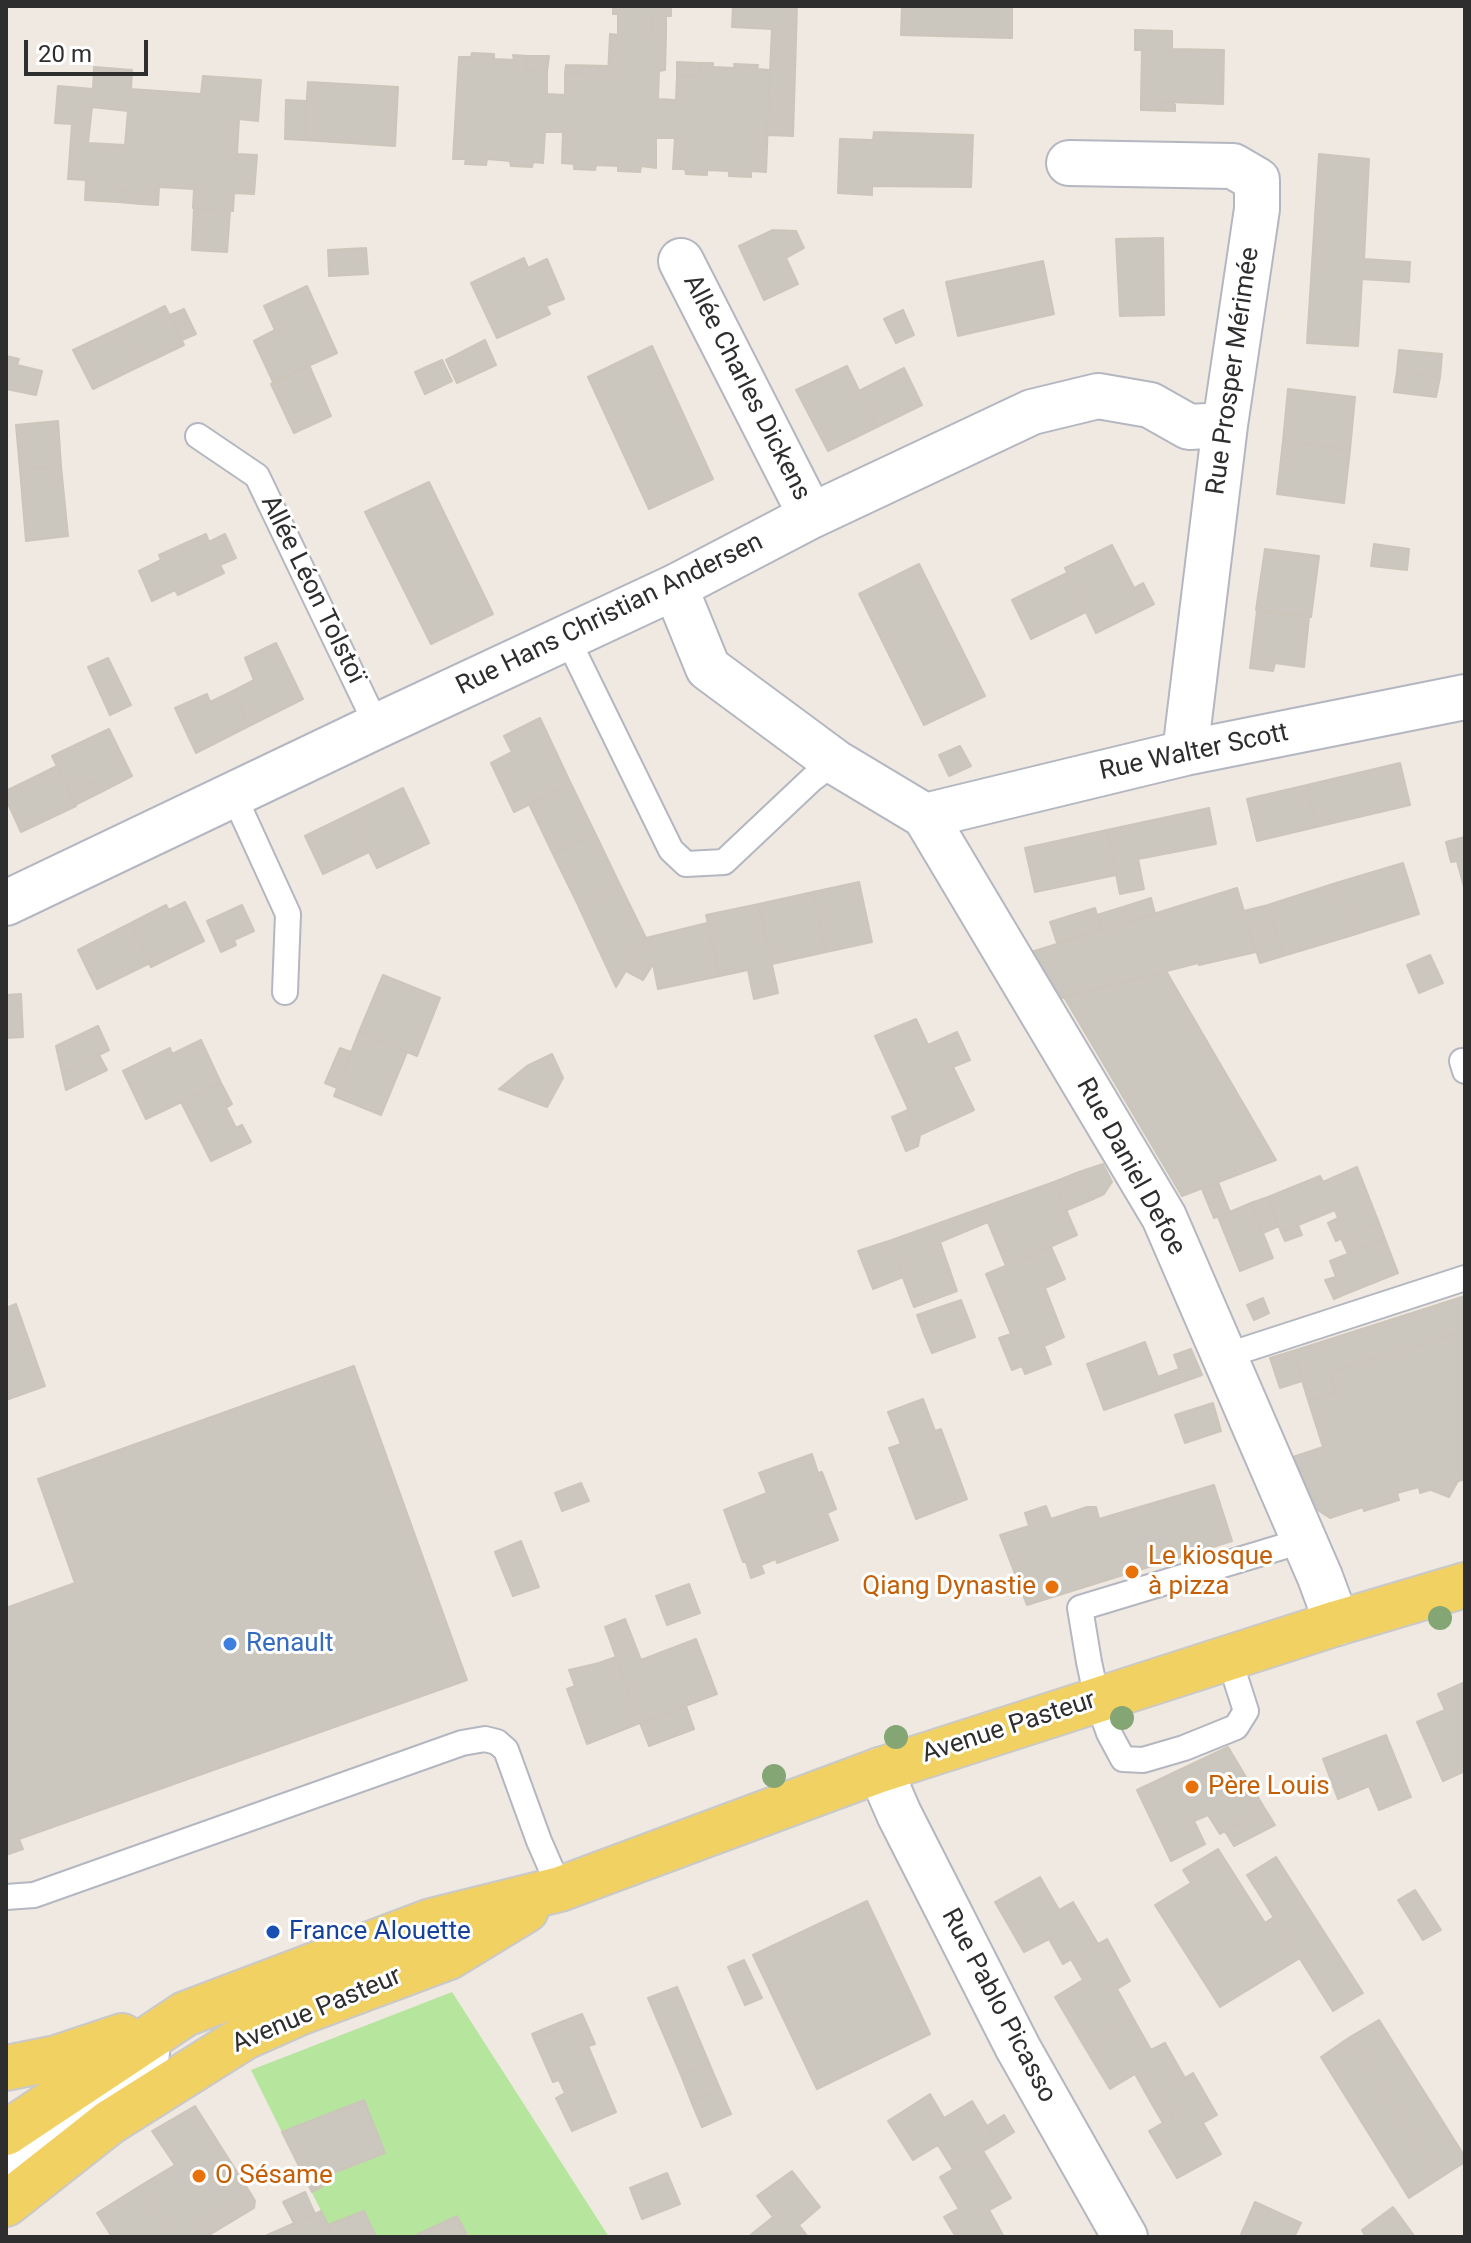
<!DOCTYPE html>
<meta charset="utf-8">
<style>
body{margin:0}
#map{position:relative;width:1471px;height:2243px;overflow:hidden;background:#efe9e1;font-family:Roboto,sans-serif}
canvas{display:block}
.frame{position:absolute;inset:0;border:8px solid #2e2e2e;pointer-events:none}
.scale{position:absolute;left:24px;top:40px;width:124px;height:36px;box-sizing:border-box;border:4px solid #2e2e2e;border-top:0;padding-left:10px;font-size:24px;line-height:28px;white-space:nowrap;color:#2e2e2e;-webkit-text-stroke:6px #fff;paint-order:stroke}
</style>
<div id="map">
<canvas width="1471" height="2243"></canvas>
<div class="frame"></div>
<div class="scale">20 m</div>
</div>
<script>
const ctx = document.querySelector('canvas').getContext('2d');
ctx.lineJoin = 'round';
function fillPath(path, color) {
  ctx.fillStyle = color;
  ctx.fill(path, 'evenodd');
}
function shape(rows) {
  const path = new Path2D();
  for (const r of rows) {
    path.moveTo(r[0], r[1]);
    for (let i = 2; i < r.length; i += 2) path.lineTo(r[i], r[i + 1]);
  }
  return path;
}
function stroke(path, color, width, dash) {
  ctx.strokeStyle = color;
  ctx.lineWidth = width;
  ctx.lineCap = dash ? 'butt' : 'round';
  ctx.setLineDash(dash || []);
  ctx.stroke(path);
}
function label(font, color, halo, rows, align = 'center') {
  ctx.font = font + ' Roboto,sans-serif';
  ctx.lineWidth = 6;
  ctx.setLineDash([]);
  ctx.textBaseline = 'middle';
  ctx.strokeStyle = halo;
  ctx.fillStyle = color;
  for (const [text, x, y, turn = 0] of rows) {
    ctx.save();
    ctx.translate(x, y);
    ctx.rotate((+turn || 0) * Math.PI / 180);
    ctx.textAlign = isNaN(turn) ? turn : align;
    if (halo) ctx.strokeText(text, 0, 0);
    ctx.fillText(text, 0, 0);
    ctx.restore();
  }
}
fillPath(shape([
 [452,1992,609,2237,334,2237,251,2070]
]), '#b6e59e');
const building = shape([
 [613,6,671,6,671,16,653,16,650,35,666,35,665,70,659,71,658,99,676,100,677,76,700,77,700,63,713,63,713,67,735,68,734,64,758,65,757,69,770,70,766,172,751,171,751,177,729,176,729,171,707,170,707,175,686,174,685,169,673,169,675,138,656,138,656,168,641,166,640,172,618,171,618,166,596,165,595,170,574,169,574,164,562,163,563,132,545,132,543,163,533,162,532,167,511,166,510,161,487,159,486,165,465,164,466,159,453,159,459,57,471,57,472,53,494,54,494,59,514,60,513,55,527,56,526,71,547,72,547,94,565,95,565,73,608,75,610,34,618,35,618,14,613,14,613,6],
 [733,6,797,6,793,136,767,135,772,29,732,27,733,6],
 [902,6,1012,6,1012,38,901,35,902,6],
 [653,16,666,16,666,35,650,35,653,16],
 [1135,30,1172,31,1172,49,1224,50,1223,104,1141,101,1142,50,1135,50,1135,30],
 [527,56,549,56,547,72,526,71,527,56],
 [677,62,700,63,700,77,677,76,677,62],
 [566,65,608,66,608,75,565,73,566,65],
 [94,67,132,70,131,89,201,94,203,76,261,80,258,121,239,119,237,154,257,155,254,194,234,193,233,211,193,208,194,189,159,187,158,205,141,204,142,193,120,191,119,202,85,200,86,180,68,179,72,124,55,123,58,86,93,89,94,67],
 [92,107,128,111,125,145,88,143,92,107],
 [308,82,398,87,395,146,304,140,308,82],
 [286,100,307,101,304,140,285,139,286,100],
 [1141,101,1175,102,1175,111,1141,110,1141,101],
 [874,132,973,135,971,187,872,186,872,195,838,193,840,139,873,140,874,132],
 [1319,154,1369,159,1364,259,1410,262,1409,282,1362,279,1358,346,1307,343,1319,154],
 [120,191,142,193,141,204,119,202,120,191],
 [194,208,230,211,227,252,192,250,194,208],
 [773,230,796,231,804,248,786,258,798,284,764,300,739,246,773,230],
 [1163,238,1164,315,1120,316,1116,239,1163,238],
 [366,248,368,274,329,276,328,250,366,248],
 [524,258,528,268,547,259,564,299,546,306,550,314,497,338,471,283,524,258],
 [1043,261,1054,314,958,336,946,282,1043,261],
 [307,286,337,353,273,382,254,341,275,330,264,306,307,286],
 [165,306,184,345,140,366,120,328,165,306],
 [184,309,196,334,182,340,170,315,184,309],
 [903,310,914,335,896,343,884,319,903,310],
 [120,328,140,366,93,389,73,350,120,328],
 [485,340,496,365,457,383,446,360,485,340],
 [652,346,713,479,649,509,588,377,652,346],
 [1399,350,1442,354,1440,377,1397,372,1399,350],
 [6,356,19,359,17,365,42,371,36,395,6,389,6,356],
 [442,360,452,381,425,394,415,372,442,360],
 [309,365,331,416,294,433,271,384,309,365],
 [847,366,877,427,828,451,796,390,847,366],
 [904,368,922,405,877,427,859,391,904,368],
 [1397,372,1440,377,1436,397,1394,392,1397,372],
 [1288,389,1355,397,1350,450,1283,441,1288,389],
 [58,421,61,466,20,470,16,425,58,421],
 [1283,441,1350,450,1344,503,1277,494,1283,441],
 [61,466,68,536,26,541,20,470,61,466],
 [429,482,493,614,431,644,365,512,429,482],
 [206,534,209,542,225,534,236,558,220,565,224,573,178,595,175,590,152,601,139,571,161,560,159,555,206,534],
 [1374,544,1409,549,1407,570,1371,566,1374,544],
 [1112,545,1134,588,1143,583,1154,604,1096,633,1065,568,1112,545],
 [1265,549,1319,556,1311,617,1256,610,1265,549],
 [919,564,985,696,924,725,859,594,919,564],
 [1067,573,1086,612,1031,639,1012,600,1067,573],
 [1257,611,1309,617,1304,667,1275,663,1273,671,1250,668,1257,611],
 [276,643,303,699,249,726,233,691,254,680,245,658,276,643],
 [108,658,131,705,110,715,88,667,108,658],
 [233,691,249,726,196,753,175,708,207,694,210,702,233,691],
 [540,718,571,784,514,812,491,763,512,752,504,736,540,718],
 [109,729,132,776,101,792,95,780,70,793,52,756,109,729],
 [960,746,971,766,949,776,939,755,960,746],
 [1400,763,1410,805,1316,827,1307,785,1400,763],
 [57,766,76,806,21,832,6,799,6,791,57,766],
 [95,780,101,792,75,805,70,793,95,780],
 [571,784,595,833,553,854,529,804,571,784],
 [1307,785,1316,827,1257,841,1247,799,1307,785],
 [403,788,429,843,377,868,350,814,403,788],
 [1209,808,1216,844,1138,859,1144,889,1120,894,1107,830,1209,808],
 [350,814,369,852,323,874,305,836,350,814],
 [1107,830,1116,875,1035,892,1025,848,1107,830],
 [595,833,620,885,578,905,553,854,595,833],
 [1465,837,1465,891,1457,861,1451,862,1446,842,1465,837],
 [1403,863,1419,914,1353,935,1336,883,1403,863],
 [859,882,872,942,826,952,813,892,859,882],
 [1336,883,1353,935,1283,956,1268,905,1336,883],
 [620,885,646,938,616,987,578,905,620,885],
 [1237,888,1256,952,1199,965,1198,963,1058,999,1028,953,1237,888],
 [813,892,826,952,772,964,759,904,813,892],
 [1151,898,1155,914,1127,922,1123,907,1151,898],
 [185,902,204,941,151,967,131,923,166,905,169,910,185,902],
 [759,904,778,993,754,999,748,970,720,976,706,915,759,904],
 [242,905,254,931,234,940,236,945,221,952,207,921,242,905],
 [1268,905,1283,956,1260,963,1244,911,1268,905],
 [1123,907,1127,922,1101,930,1097,915,1123,907],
 [1095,908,1101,930,1057,943,1050,922,1095,908],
 [131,923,150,963,97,989,78,950,131,923],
 [707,923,720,976,658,989,653,964,643,980,626,971,646,938,707,923],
 [1430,955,1443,983,1419,993,1407,965,1430,955],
 [1166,971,1276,1160,1182,1196,1064,997,1166,971],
 [383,975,440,998,417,1056,359,1032,383,975],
 [21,994,23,1037,6,1038,6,995,21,994],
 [916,1019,928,1045,957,1032,970,1060,953,1067,974,1110,920,1135,875,1036,916,1019],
 [98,1026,109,1050,62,1073,56,1046,98,1026],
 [359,1032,407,1052,381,1115,334,1096,359,1032],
 [201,1040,221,1083,146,1119,123,1071,170,1048,172,1054,201,1040],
 [340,1048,351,1052,337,1088,325,1083,340,1048],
 [552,1054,563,1078,547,1107,499,1089,527,1066,552,1054],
 [99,1055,107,1070,66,1090,62,1073,99,1055],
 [221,1083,232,1104,226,1108,236,1128,242,1125,251,1142,211,1161,181,1102,221,1083],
 [908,1110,920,1135,918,1146,906,1151,892,1117,908,1110],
 [1103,1164,1112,1182,1104,1194,1091,1200,1079,1172,1103,1164],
 [1357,1167,1379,1223,1345,1237,1335,1210,1281,1232,1268,1197,1320,1176,1323,1182,1357,1167],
 [1079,1172,1091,1200,1067,1210,1054,1182,1079,1172],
 [1054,1182,1077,1235,1006,1266,988,1222,940,1242,957,1291,914,1307,889,1241,1054,1182],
 [1218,1182,1230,1212,1214,1218,1202,1189,1218,1182],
 [1268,1197,1279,1226,1263,1233,1251,1203,1268,1197],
 [1251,1203,1273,1258,1240,1271,1218,1217,1251,1203],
 [1338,1218,1345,1237,1336,1241,1328,1223,1338,1218],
 [1379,1223,1385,1239,1348,1254,1341,1238,1379,1223],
 [1298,1225,1302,1235,1285,1241,1281,1232,1298,1225],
 [1385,1239,1398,1273,1343,1295,1330,1261,1385,1239],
 [889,1241,903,1277,873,1289,858,1251,889,1241],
 [1051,1247,1065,1279,1045,1288,1064,1337,1044,1346,1051,1364,1025,1374,1022,1366,1012,1370,999,1338,1011,1334,986,1274,1051,1247],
 [1336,1277,1343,1295,1334,1299,1325,1280,1336,1277],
 [1465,1296,1465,1330,1330,1373,1336,1392,1308,1400,1293,1351,1465,1296],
 [1263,1298,1269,1313,1254,1320,1247,1305,1263,1298],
 [961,1300,968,1318,924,1334,917,1315,961,1300],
 [16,1304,45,1386,6,1400,6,1308,16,1304],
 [968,1318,975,1337,932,1353,924,1334,968,1318],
 [1465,1330,1465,1479,1420,1493,1419,1487,1397,1493,1399,1500,1364,1511,1363,1507,1330,1518,1316,1509,1293,1457,1323,1447,1308,1400,1336,1392,1330,1373,1465,1330],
 [1145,1342,1158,1377,1179,1369,1174,1355,1191,1349,1202,1375,1104,1410,1087,1364,1145,1342],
 [1293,1351,1302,1381,1280,1388,1270,1358,1293,1351],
 [354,1366,467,1680,19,1839,23,1849,6,1855,6,1608,75,1583,38,1479,354,1366],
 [923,1399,935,1431,941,1429,967,1499,916,1519,889,1448,901,1444,888,1412,923,1399],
 [1213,1403,1221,1431,1185,1443,1175,1415,1213,1403],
 [812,1454,818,1473,822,1472,836,1509,827,1513,838,1540,777,1563,776,1559,761,1565,764,1573,751,1578,746,1562,743,1562,724,1510,767,1493,759,1473,812,1454],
 [1458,1481,1449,1497,1431,1490,1458,1481],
 [581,1483,589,1501,562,1511,555,1493,581,1483],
 [1214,1485,1232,1541,1027,1605,1000,1535,1029,1526,1025,1513,1046,1506,1051,1519,1087,1507,1096,1507,1099,1519,1214,1485],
 [521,1541,539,1587,513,1596,495,1552,521,1541],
 [689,1584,700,1613,667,1625,656,1596,689,1584],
 [625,1619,641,1660,696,1639,717,1694,640,1723,605,1627,625,1619],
 [616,1657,640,1723,587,1744,567,1689,575,1686,569,1670,599,1663,616,1657],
 [1463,1683,1465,1688,1465,1771,1443,1781,1417,1722,1445,1710,1438,1694,1463,1683],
 [686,1706,694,1729,649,1746,640,1723,686,1706],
 [1386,1735,1411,1797,1379,1810,1369,1786,1338,1799,1323,1759,1386,1735],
 [1228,1747,1265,1809,1220,1834,1208,1815,1194,1821,1205,1844,1171,1861,1137,1790,1228,1747],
 [1265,1809,1275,1825,1234,1846,1225,1831,1265,1809],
 [1218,1849,1265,1923,1274,1917,1300,1958,1220,2007,1155,1905,1191,1883,1183,1870,1218,1849],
 [1276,1857,1363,1993,1333,2011,1247,1875,1276,1857],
 [1040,1877,1059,1910,1073,1902,1098,1944,1063,1964,1049,1939,1024,1952,995,1902,1040,1877],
 [1415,1890,1441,1930,1423,1940,1398,1900,1415,1890],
 [867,1901,930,2034,817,2089,753,1955,867,1901],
 [1107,1939,1130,1981,1117,1989,1133,2018,1084,2046,1055,1997,1083,1980,1071,1959,1107,1939],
 [744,1960,762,1998,745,2005,728,1967,744,1960],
 [677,1987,709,2063,681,2075,648,1998,677,1987],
 [582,2014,595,2044,588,2046,616,2112,572,2131,556,2098,565,2093,559,2080,553,2082,534,2039,563,2027,561,2022,582,2014],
 [1133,2018,1151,2050,1165,2043,1185,2078,1149,2099,1135,2074,1110,2089,1084,2046,1133,2018],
 [1379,2020,1465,2157,1465,2162,1440,2178,1350,2037,1379,2020],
 [561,2022,563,2027,534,2039,532,2034,561,2022],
 [1350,2037,1440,2178,1409,2198,1321,2057,1350,2037],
 [709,2063,720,2089,691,2101,681,2075,709,2063],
 [1193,2073,1217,2115,1203,2123,1221,2154,1177,2178,1149,2131,1173,2117,1160,2093,1193,2073],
 [720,2089,731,2114,702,2127,691,2101,720,2089],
 [1160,2093,1173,2117,1163,2123,1149,2099,1160,2093],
 [930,2094,944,2118,972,2101,997,2143,953,2169,938,2145,913,2160,888,2121,930,2094],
 [364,2100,385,2153,320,2178,323,2186,312,2192,282,2132,364,2100],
 [195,2106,251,2194,180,2237,174,2237,140,2186,175,2165,152,2131,195,2106],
 [1004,2115,1014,2132,997,2143,987,2126,1004,2115],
 [983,2151,1011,2198,989,2210,1004,2237,956,2237,944,2217,959,2209,940,2177,983,2151],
 [792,2171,820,2207,799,2225,808,2237,748,2237,773,2217,757,2196,792,2171],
 [667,2173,680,2204,642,2219,630,2188,667,2173],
 [140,2186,174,2237,112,2237,97,2213,140,2186],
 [305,2192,315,2214,294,2223,283,2202,305,2192],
 [251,2194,255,2201,254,2208,206,2237,180,2237,251,2194],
 [1255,2202,1301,2223,1294,2237,1240,2237,1255,2202],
 [1393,2207,1415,2237,1366,2237,1362,2230,1393,2207],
 [321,2211,334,2237,263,2237,315,2214,321,2211],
 [364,2211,376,2237,334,2237,328,2225,364,2211],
 [457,2216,468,2237,412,2237,457,2216]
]);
fillPath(building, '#cbc7bf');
stroke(building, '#cbc5ba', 2);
const lane = shape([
 [198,436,257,476,377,726],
 [567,638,671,850,686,864,724,862,812,779,835,762],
 [234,796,288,914,285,992],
 [1462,1061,1465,1071],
 [1225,1356,1465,1278],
 [1229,1658,1246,1711,1236,1727,1184,1748,1143,1760,1123,1759,1109,1733,1097,1699,1089,1662,1080,1608,1305,1540],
 [6,1897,34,1895,462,1743,485,1739,497,1742,506,1750,539,1841,560,1889]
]);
const street = shape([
 [1069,163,1233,166,1257,180,1257,209,1225,425,1185,753],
 [681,261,811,516],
 [675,587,708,668,835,762,925,816,1164,1217,1320,1577,1337,1623],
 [925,816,1185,753,1465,697],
 [6,903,377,726,675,587,811,516,1032,412,1098,396,1150,405,1189,427,1225,425],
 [880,1770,899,1814,1018,2048,1125,2237]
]);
const secondary = shape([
 [6,2170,97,2101,147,2053]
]);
const primary = shape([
 [6,2068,56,2058,122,2036],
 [6,2133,185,2014,431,1921,560,1889,880,1770,1337,1623,1465,1585],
 [6,2204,110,2122,245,2037,299,2013,449,1957,526,1910]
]);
stroke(lane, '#b4b7c1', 28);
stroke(street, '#b4b7c1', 48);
stroke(secondary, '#b4b7c1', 48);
stroke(primary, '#c9c9c9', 48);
stroke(lane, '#fff', 24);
stroke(street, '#fff', 44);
stroke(secondary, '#fff', 44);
stroke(primary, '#f2d163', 44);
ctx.fillStyle = '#84a574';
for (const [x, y] of [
 [1440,1618],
 [1122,1718],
 [896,1737],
 [774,1776]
]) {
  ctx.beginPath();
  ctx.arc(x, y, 12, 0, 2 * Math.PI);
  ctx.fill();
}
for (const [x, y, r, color] of [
 [1132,1572,8,"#e8710a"],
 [1052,1587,8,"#e8710a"],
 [230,1644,8,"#3f7fe0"],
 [1192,1787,8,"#e8710a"],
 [273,1932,8,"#1a4fb4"],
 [199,2176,8,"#e8710a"]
]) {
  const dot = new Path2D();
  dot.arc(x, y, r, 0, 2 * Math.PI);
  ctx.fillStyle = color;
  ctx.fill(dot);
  stroke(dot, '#fff', 3);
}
label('26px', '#2e2e2e', '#fff', [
 ["Rue Prosper Mérimée",1234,371,-82],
 ["Allée Charles Dickens",746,388,63],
 ["Allée Léon Tolstoï",312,590,64],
 ["Rue Hans Christian Andersen",610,615,-26],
 ["Rue Walter Scott",1194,753,-12],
 ["Rue Daniel Defoe",1130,1167,61],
 ["Avenue Pasteur",1009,1728,-18],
 ["Rue Pablo Picasso",998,2006,62],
 ["Avenue Pasteur",317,2011,-23]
]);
label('26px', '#c56008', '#fff', [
 ["Le kiosque",1148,1557],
 ["à pizza",1148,1587],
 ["Qiang Dynastie",1036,1587,"right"],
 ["Père Louis",1208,1787],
 ["O Sésame",215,2176]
], 'left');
label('26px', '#366cbe', '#fff', [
 ["Renault",246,1644]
], 'left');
label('26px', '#164399', '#fff', [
 ["France Alouette",289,1932]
], 'left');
</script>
